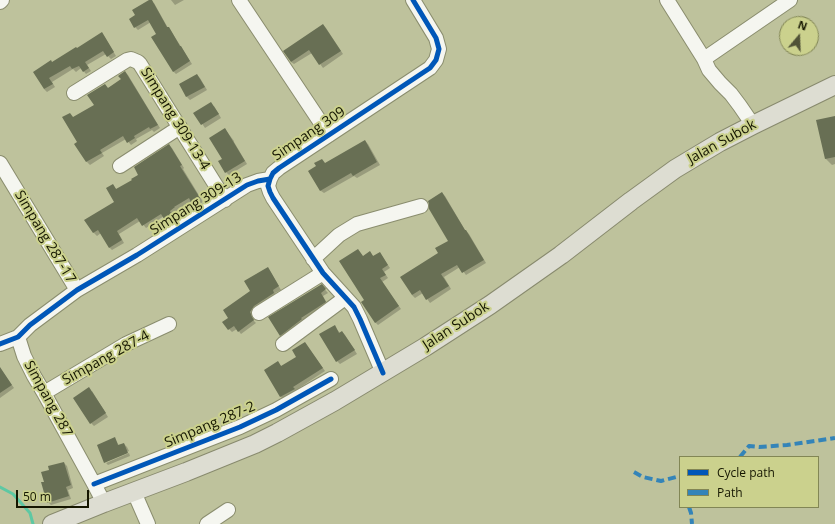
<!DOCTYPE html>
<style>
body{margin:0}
#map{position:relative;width:835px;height:524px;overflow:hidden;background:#bec29c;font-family:"Open Sans",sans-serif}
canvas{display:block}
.legend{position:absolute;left:679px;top:456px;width:140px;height:52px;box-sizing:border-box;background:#cbd18d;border:1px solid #828655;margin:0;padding:5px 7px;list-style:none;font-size:12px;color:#151600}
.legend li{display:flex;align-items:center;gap:8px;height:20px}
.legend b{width:20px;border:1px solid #828655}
.north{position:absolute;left:779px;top:16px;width:40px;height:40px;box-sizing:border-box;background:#cbd18d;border:1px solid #828655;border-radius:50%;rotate:19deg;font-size:11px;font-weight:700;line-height:16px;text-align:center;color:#151600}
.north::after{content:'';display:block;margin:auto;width:14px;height:18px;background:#505237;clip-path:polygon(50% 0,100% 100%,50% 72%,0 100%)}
.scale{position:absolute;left:16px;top:490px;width:73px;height:18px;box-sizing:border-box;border:2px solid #151600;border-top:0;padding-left:5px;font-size:12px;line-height:14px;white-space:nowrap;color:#151600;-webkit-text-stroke:3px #cbd18d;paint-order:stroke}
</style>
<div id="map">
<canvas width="835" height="524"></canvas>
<ul class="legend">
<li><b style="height:5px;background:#0057b8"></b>Cycle path</li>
<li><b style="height:5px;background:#3484b8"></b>Path</li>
</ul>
<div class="north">N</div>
<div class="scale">50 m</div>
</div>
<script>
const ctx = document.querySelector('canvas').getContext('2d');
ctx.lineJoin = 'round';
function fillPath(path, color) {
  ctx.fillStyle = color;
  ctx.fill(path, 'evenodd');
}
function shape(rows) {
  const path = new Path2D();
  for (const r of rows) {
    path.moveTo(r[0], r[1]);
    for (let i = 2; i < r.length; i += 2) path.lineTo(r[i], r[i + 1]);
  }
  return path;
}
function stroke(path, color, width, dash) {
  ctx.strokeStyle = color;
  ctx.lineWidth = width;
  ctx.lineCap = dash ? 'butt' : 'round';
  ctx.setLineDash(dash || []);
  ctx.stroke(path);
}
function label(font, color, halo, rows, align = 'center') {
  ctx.font = font + ' "Open Sans",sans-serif';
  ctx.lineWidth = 4;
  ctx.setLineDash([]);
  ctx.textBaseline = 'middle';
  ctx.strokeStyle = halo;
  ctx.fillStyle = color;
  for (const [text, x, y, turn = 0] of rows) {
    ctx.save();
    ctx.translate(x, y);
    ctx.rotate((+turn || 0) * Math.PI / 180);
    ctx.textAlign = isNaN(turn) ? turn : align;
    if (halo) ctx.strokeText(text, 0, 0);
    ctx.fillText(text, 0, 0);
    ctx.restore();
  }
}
fillPath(shape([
 [171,0,184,0,175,5],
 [154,3,168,28,171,31,192,64,176,74,173,71,158,34,151,22,138,30,135,27],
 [323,25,326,28,343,54,323,68,312,53,294,64,291,62],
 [104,36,116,56,111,59,106,54,87,65,91,71,86,74,81,68,76,72,73,69,52,82,55,87,47,92,44,89,52,63,77,49],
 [125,72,128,75,160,128,154,132,152,130,136,139,137,141,131,145,126,139,102,153,104,156,90,165,87,162,76,144,78,142,74,118,95,105,108,88,122,80],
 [197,75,200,78,207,90,190,100,187,97,180,84],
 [214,106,221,118,205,128,195,113],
 [835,117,835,164,832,165,825,158],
 [225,129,234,141,234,142,247,164,229,175,226,172,223,159],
 [365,141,368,144,380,165,357,178,354,176,324,193,321,191,310,172,325,164],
 [169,145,172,148,184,168,183,169,203,202,196,206,192,201,177,210,177,211,172,214,176,220,170,224,164,216,146,228,140,221,119,234,124,243,112,250,109,247,101,233,97,236,94,233,86,220,115,202,113,185,117,190,133,180],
 [442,193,445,196,465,230,469,234,486,263,466,275,460,267,444,277,451,289,430,303,423,293,415,298,412,295,439,253,449,241],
 [358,250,363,257,370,252,374,257,380,253,390,268,384,272,388,278,382,282,401,309,378,325,375,322,365,300],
 [270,271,281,290,275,293,277,297,253,315,254,321,256,323,241,334,237,329,232,332,229,329,230,318,252,292],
 [321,285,328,293,323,296,328,305,284,338,281,335],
 [334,326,340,333,342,332,345,335,357,354,340,364,337,361],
 [305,343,325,371,296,390,297,392,284,400,281,397,265,370,278,362,282,367,298,357],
 [0,368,14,388,0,398],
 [92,391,108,417,94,426,91,423],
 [115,439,117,442,119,446,124,444,127,447,129,451,105,461],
 [129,453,130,456,108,465,106,463],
 [64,463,67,466,73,488,68,490,71,499,51,505,48,502,45,482]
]), '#0003');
stroke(shape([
 [0,487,13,494,30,513,33,524]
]), '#5dc8a3', 3);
fillPath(shape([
 [149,0,152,0,167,27,169,27,180,46,181,46,190,61,173,72,151,37,156,34,148,20,134,28,129,19,135,15,132,10],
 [323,24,341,51,319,65,309,50,291,62,283,51],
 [102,32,114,52,107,57,103,51,85,62,89,68,83,72,79,66,72,69,70,66,49,78,53,84,44,89,33,72,51,60,52,62,76,47,77,48],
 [125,71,158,125,150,129,149,127,134,136,135,138,127,143,123,136,100,150,102,153,86,162,74,144,77,142,62,117,70,113,73,117,94,105,87,95,105,84,108,88,121,79,118,76],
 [197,74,205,87,186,97,179,84],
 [211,102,219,114,201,125,193,113],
 [835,116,835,157,825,159,816,120],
 [225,128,245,161,225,173,218,161,222,159,209,138],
 [365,140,377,162,353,176,351,173,320,191,308,171,316,166,314,163,322,159,325,163],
 [169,144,182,165,180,166,200,198,192,204,189,198,174,207,175,207,170,211,173,217,166,222,161,214,142,226,137,218,117,231,122,240,109,248,98,230,93,233,84,220,114,202,106,188,113,184,116,189,132,180,131,179,138,175,134,167],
 [442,192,465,230,466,230,484,260,462,273,457,265,441,274,449,286,426,300,420,290,412,295,400,277,438,253,435,248,448,241,429,209,429,204,428,201],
 [358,249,363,256,370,251,373,256,380,252,388,265,382,269,386,275,380,278,399,306,375,323,361,302,364,300,339,261],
 [268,267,279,286,273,290,274,293,254,306,250,312,251,314,252,317,254,320,238,332,234,326,228,330,222,322,228,318,223,310,250,291,244,281],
 [322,284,326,289,321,293,326,302,301,318,302,319,280,336,268,317],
 [335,325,339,333,342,331,355,350,336,362,319,334],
 [305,342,323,368,293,387,295,389,280,397,264,370,278,361,281,366,296,357,292,350],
 [0,367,12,385,0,393],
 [89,387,106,413,90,424,73,398],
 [115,437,118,445,124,443,128,453,104,463,97,445],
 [64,462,71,485,66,487,69,496,47,503,41,482,44,482,41,472,49,470,48,466]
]), '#686f54');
const minor = shape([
 [239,0,329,135],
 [667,0,704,59,709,70,720,83,731,94,740,106,753,125],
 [0,2,2,0],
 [704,59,790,0],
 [74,93,127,60,131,59,138,62,140,64,225,200],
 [0,163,77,290],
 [120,166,180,127],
 [313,259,339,235,357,224,421,206],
 [259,313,323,273],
 [18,337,24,356,34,376,44,393,94,484,104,503],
 [0,344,18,337,30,325,77,290,137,255,247,185,258,181,270,179],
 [283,344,345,298],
 [383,373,360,319,354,307,323,273,273,198,270,192,268,186,270,179,273,173,279,168,430,68,436,60,439,49,436,38,413,0],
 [44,393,126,344,169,324],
 [94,484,240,427,276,410,331,379],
 [134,492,148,524],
 [207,524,228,510]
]);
const major = shape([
 [52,524,104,503,186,472,255,444,277,433,335,401,425,347,490,305,561,255,631,201,675,169,720,142,753,125,835,85]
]);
stroke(minor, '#8a8d6e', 16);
stroke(major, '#888a6e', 20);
stroke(minor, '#f5f6f0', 14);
stroke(major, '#ddddd2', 18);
stroke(shape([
 [740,457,749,446,759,447,787,445,835,438],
 [634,472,643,477,661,481,680,476],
 [689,507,691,513,692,524]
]), '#3484b8', 4, [8, 4]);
stroke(shape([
 [0,344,18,337,30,325,77,290,137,255,247,185,258,181,270,179],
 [383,373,360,319,354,307,323,273,273,198,270,192,268,186,270,179,273,173,279,168,430,68,436,60,439,49,436,38,413,0],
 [94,484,240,427,276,410,331,379]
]), '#0057b8', 5);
label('14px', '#151600', '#cbd18d', [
 ["Simpang 309-13-4",175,119,58],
 ["Simpang 309",309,134,-34],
 ["Jalan Subok",722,142,-29],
 ["Simpang 309-13",196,204,-32],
 ["Simpang 287-17",45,237,59],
 ["Jalan Subok",456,326,-33],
 ["Simpang 287-4",106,358,-29],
 ["Simpang 287",48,399,61],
 ["Simpang 287-2",210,425,-23]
]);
</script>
